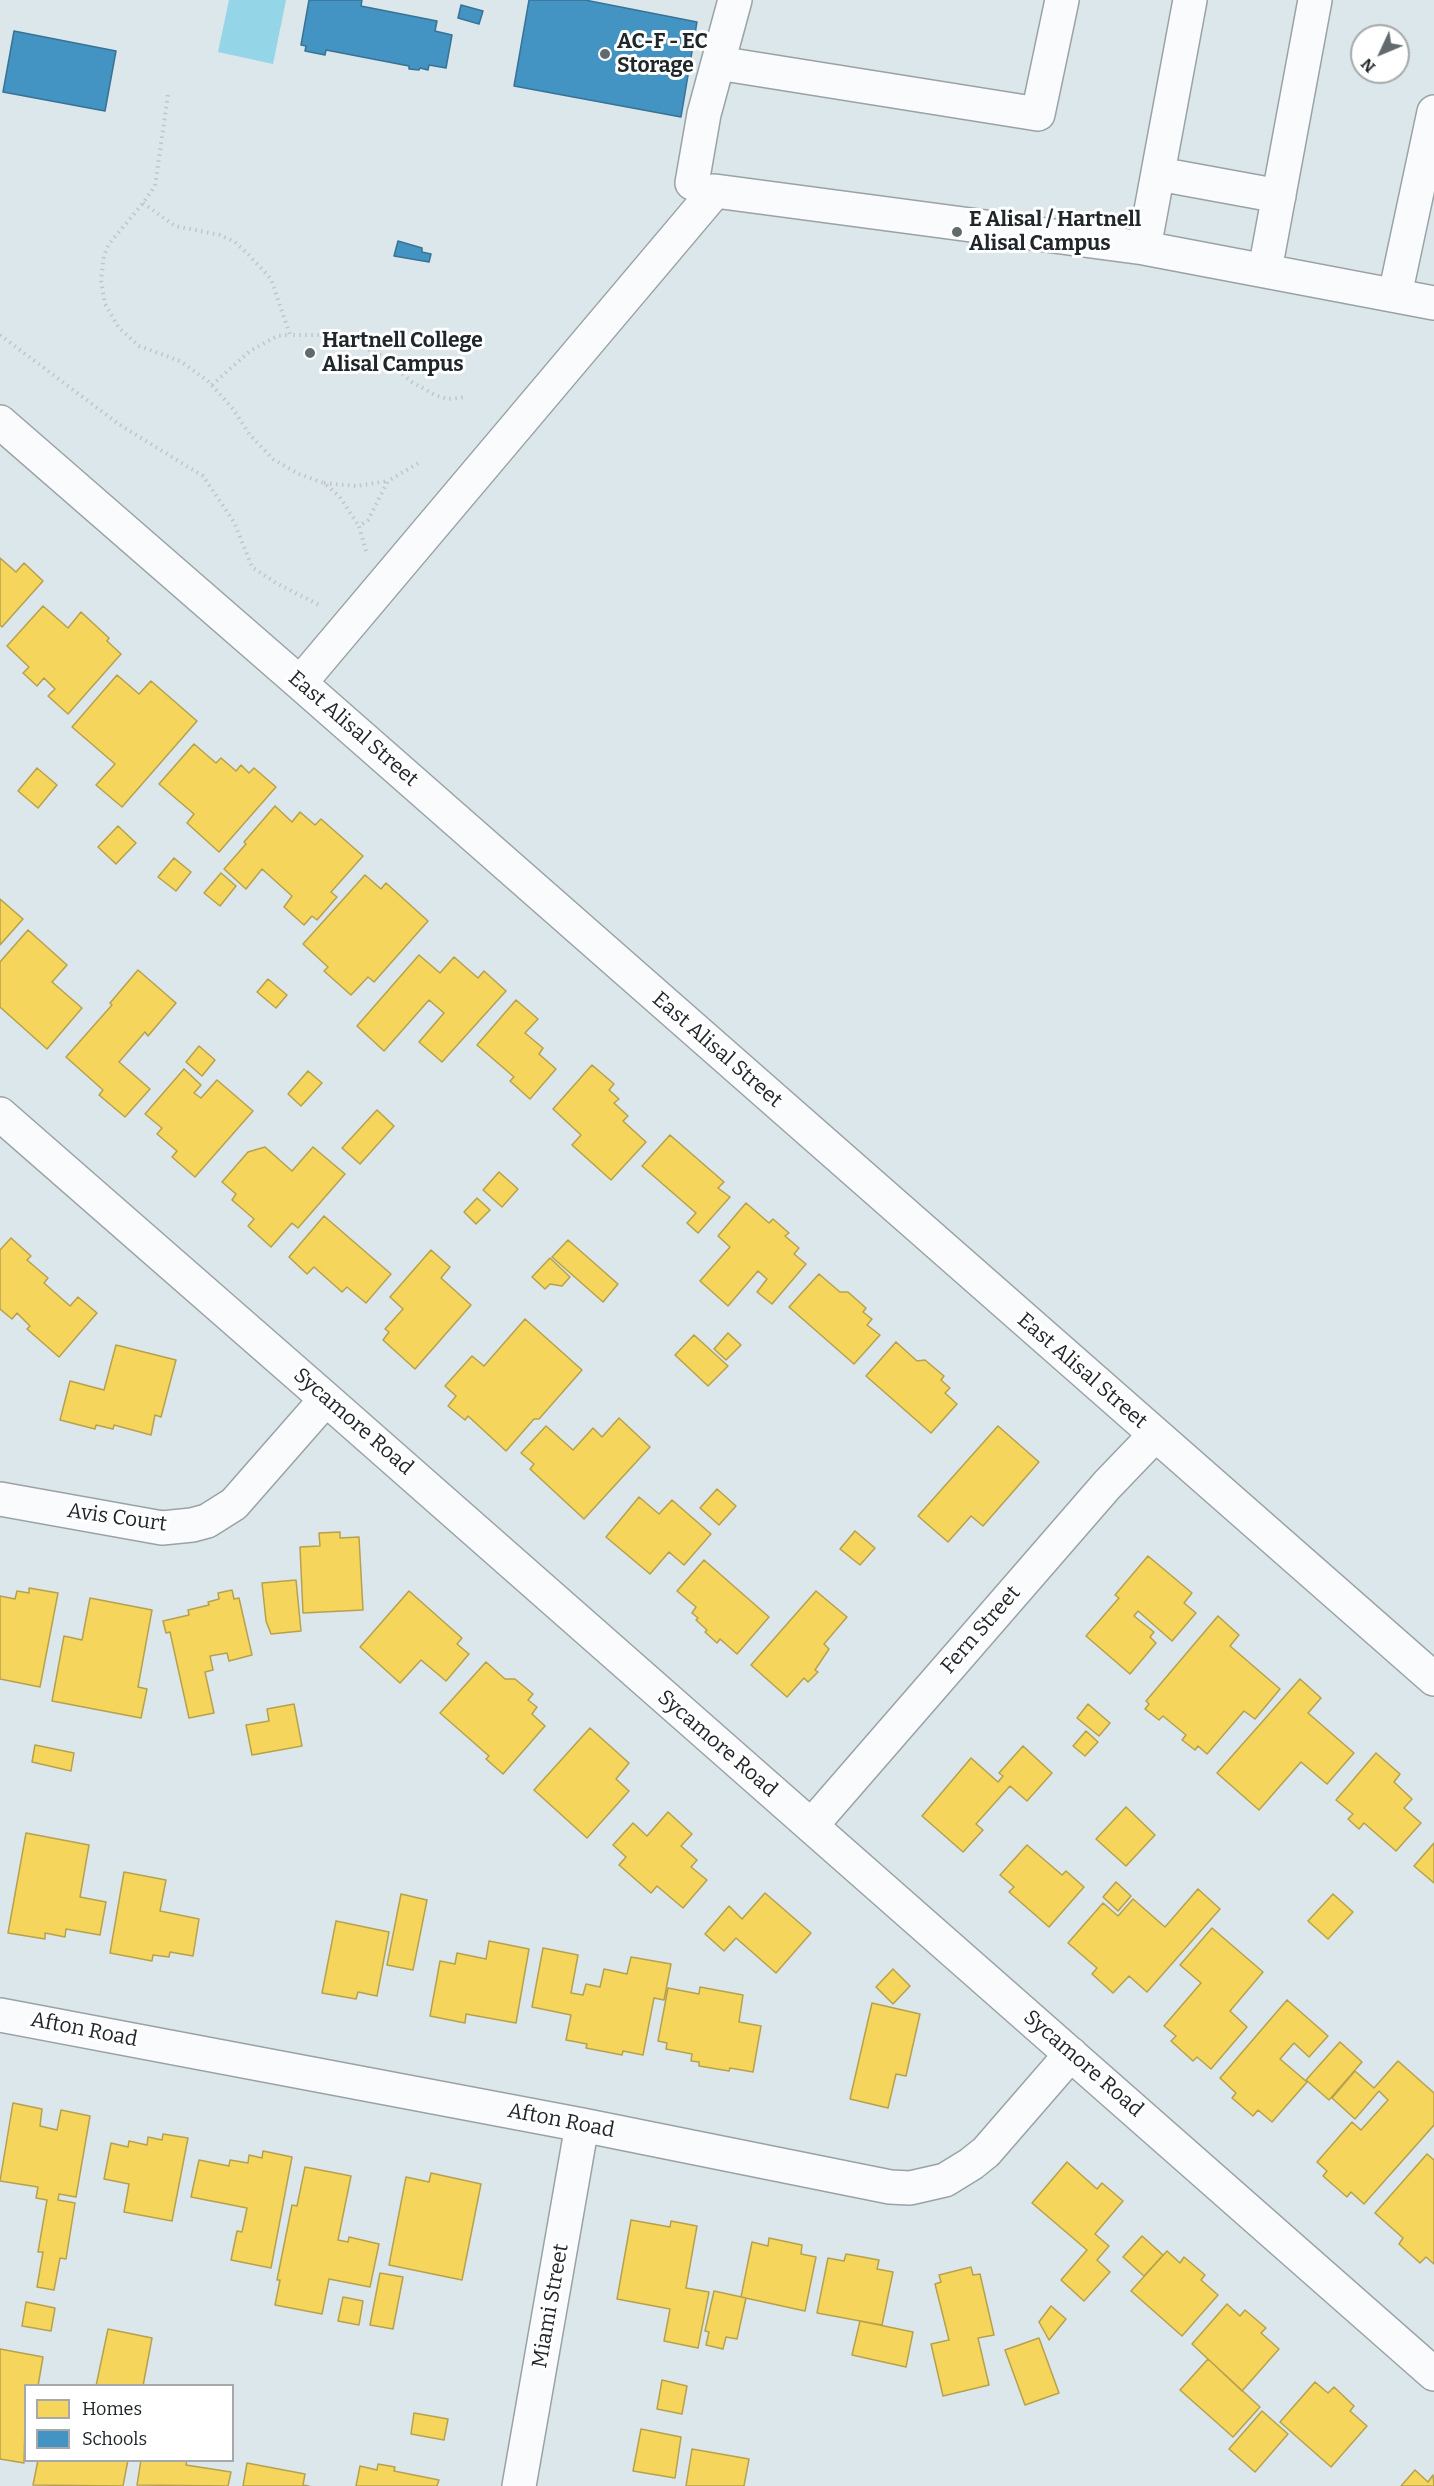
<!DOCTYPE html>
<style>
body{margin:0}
#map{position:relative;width:1434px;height:2486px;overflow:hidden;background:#dce7eb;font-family:Bitter,serif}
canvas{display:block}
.legend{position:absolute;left:24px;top:2384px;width:210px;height:78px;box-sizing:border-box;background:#fff;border:2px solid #a6a9aa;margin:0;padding:8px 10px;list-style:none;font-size:18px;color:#20272a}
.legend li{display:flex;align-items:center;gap:12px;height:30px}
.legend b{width:30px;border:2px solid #a6a9aa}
.north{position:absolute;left:1350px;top:24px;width:60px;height:60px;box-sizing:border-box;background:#fff;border:2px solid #a6a9aa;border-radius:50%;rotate:226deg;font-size:16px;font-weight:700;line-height:24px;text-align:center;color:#20272a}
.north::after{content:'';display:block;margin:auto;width:21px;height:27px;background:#626a6e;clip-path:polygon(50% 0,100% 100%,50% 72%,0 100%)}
</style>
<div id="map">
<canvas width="1434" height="2486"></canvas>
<ul class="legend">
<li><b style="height:16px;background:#f6d55c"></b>Homes</li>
<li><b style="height:16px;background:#4393c3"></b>Schools</li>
</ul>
<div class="north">N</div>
</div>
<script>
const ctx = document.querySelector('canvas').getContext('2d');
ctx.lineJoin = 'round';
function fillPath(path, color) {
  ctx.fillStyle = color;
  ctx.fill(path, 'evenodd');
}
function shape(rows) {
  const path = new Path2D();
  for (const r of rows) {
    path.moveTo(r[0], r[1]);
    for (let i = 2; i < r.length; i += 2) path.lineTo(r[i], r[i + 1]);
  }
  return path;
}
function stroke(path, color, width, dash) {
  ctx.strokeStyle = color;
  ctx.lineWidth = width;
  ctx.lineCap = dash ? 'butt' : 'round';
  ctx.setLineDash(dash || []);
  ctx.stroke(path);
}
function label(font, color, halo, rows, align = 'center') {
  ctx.font = font + ' Bitter,serif';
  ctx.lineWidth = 6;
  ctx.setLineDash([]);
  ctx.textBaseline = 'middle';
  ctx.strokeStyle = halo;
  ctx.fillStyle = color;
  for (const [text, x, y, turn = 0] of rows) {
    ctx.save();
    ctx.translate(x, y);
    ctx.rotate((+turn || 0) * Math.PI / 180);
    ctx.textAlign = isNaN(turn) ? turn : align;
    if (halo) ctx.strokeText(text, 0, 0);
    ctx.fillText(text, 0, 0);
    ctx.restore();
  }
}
fillPath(shape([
 [229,0,286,0,273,64,218,52]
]), '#94d5e8');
const homes = shape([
 [0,558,16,572,24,563,43,581,2,627,0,625,0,558],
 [43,606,68,628,81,612,109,638,107,641,121,654,68,714,48,696,55,689,44,678,37,686,23,673,29,667,7,646,43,606],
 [117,675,139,694,151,681,197,721,122,807,96,785,115,764,72,727,117,675],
 [194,744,216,763,221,758,236,771,241,765,249,773,254,768,276,787,219,852,187,823,194,814,159,784,194,744],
 [37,768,57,785,38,808,18,791,37,768],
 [275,806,292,822,300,812,315,825,321,819,363,856,331,892,337,897,317,920,312,916,304,925,284,907,292,896,262,869,246,889,224,869,246,844,244,842,275,806],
 [118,826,136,843,116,864,98,847,118,826],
 [174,858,191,872,176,891,158,877,174,858],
 [221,873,236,886,220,906,204,893,221,873],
 [365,875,381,889,386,883,428,921,374,982,368,977,351,995,324,971,328,967,303,944,365,875],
 [0,899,23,919,0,945,0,899],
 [28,930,67,965,52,982,82,1008,47,1049,0,1007,0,962,28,930],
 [419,955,440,973,454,957,478,978,484,971,506,991,442,1062,419,1042,444,1013,429,1000,384,1051,357,1026,419,955],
 [138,970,176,1003,148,1036,145,1032,119,1062,150,1089,125,1117,99,1095,103,1090,66,1057,112,1005,110,1003,138,970],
 [268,979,287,995,276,1008,257,992,268,979],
 [516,1000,538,1019,525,1033,543,1048,539,1054,556,1069,530,1099,510,1081,514,1077,477,1045,516,1000],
 [199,1046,215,1060,202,1076,186,1062,199,1046],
 [592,1065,614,1084,609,1090,619,1099,614,1103,628,1116,623,1121,646,1142,611,1180,572,1145,581,1135,553,1109,592,1065],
 [184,1069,201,1085,194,1093,201,1098,217,1080,253,1111,195,1177,172,1157,177,1151,157,1134,162,1128,145,1114,184,1069],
 [308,1071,322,1083,301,1106,288,1094,308,1071],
 [377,1110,394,1126,360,1164,342,1148,377,1110],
 [670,1135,724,1182,718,1188,730,1197,698,1233,687,1223,696,1213,642,1166,670,1135],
 [265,1147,292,1171,313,1147,345,1174,298,1228,292,1223,271,1247,248,1226,254,1219,232,1200,236,1194,222,1182,248,1152,265,1147],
 [499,1172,518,1189,502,1207,483,1190,499,1172],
 [477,1198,490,1210,476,1224,464,1212,477,1198],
 [746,1203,769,1223,773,1219,789,1233,785,1236,799,1248,794,1254,806,1264,772,1304,757,1292,767,1279,758,1271,728,1306,700,1281,730,1247,718,1236,746,1203],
 [324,1216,391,1274,366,1303,347,1287,342,1292,314,1267,307,1274,289,1257,324,1216],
 [11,1238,31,1256,27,1260,48,1278,44,1283,70,1306,78,1297,97,1313,59,1357,27,1329,30,1326,17,1313,12,1319,0,1309,0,1250,11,1238],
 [568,1240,618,1284,603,1302,552,1257,568,1240],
 [431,1250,450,1267,441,1278,471,1305,415,1369,383,1340,389,1332,385,1329,403,1309,390,1297,431,1250],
 [550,1258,570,1277,562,1286,550,1284,545,1289,532,1277,550,1258],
 [819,1274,840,1292,848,1292,866,1308,863,1312,872,1319,867,1325,880,1335,854,1364,789,1307,819,1274],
 [525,1319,582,1370,539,1419,534,1419,506,1451,468,1416,465,1420,448,1406,456,1396,445,1386,472,1356,484,1366,525,1319],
 [728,1333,741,1345,726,1360,714,1349,728,1333],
 [694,1335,728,1366,708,1386,675,1355,694,1335],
 [896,1342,917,1361,925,1360,944,1376,941,1380,950,1388,945,1393,957,1404,931,1433,866,1376,896,1342],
 [116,1345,176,1360,161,1417,155,1415,151,1435,114,1425,113,1429,96,1425,95,1429,60,1420,70,1381,104,1390,116,1345],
 [619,1418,650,1447,584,1519,530,1469,534,1464,521,1453,546,1426,573,1450,593,1428,602,1437,619,1418],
 [998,1426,1039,1462,983,1526,971,1516,948,1542,918,1516,998,1426],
 [717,1489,736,1506,719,1525,700,1508,717,1489],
 [639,1497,659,1514,672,1500,711,1534,684,1565,669,1552,650,1574,606,1537,639,1497],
 [855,1531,875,1548,860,1565,840,1549,855,1531],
 [340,1532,340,1538,359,1537,363,1610,303,1613,300,1547,320,1546,319,1533,340,1532],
 [1148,1556,1192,1593,1184,1603,1196,1613,1172,1641,1138,1611,1134,1616,1154,1632,1150,1637,1156,1643,1130,1674,1086,1636,1119,1598,1115,1595,1148,1556],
 [704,1560,769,1617,737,1654,720,1639,717,1643,705,1632,707,1630,696,1620,698,1618,692,1613,696,1607,677,1591,704,1560],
 [296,1580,301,1631,271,1634,266,1621,262,1583,296,1580],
 [29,1588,58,1593,40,1687,0,1679,0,1596,15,1599,17,1591,29,1593,29,1588],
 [232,1590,234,1599,239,1598,252,1655,229,1661,227,1653,210,1656,213,1670,205,1672,214,1713,189,1718,170,1632,166,1633,163,1621,189,1615,188,1610,209,1605,208,1602,219,1599,218,1593,232,1590],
 [409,1591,462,1638,457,1644,469,1654,446,1681,421,1660,400,1683,360,1647,409,1591],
 [816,1591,847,1617,824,1644,829,1649,815,1670,818,1672,808,1682,804,1678,787,1697,751,1665,816,1591],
 [90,1598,152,1610,138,1687,147,1689,141,1718,52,1701,64,1636,82,1640,90,1598],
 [1218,1616,1239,1635,1230,1646,1280,1689,1255,1719,1244,1711,1207,1754,1198,1746,1195,1750,1182,1740,1186,1735,1163,1716,1159,1720,1145,1709,1149,1704,1146,1701,1218,1616],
 [486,1662,505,1679,515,1679,533,1694,528,1700,537,1707,532,1714,545,1726,503,1774,486,1759,489,1756,440,1713,486,1662],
 [1300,1679,1321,1698,1308,1713,1354,1753,1327,1784,1301,1762,1259,1810,1217,1773,1300,1679],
 [294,1704,302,1746,252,1755,246,1725,269,1721,267,1709,294,1704],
 [1088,1704,1110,1723,1099,1736,1077,1718,1088,1704],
 [590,1728,629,1763,616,1779,629,1791,587,1838,534,1790,590,1728],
 [1086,1731,1098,1742,1085,1756,1073,1746,1086,1731],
 [35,1745,74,1753,71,1771,32,1762,35,1745],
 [1023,1746,1052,1773,1027,1801,1010,1786,976,1824,983,1830,963,1852,922,1816,971,1758,998,1782,1003,1776,999,1773,1023,1746],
 [1376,1753,1400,1774,1394,1782,1412,1799,1404,1808,1421,1823,1396,1851,1364,1823,1359,1829,1348,1819,1353,1814,1336,1800,1376,1753],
 [1126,1807,1155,1835,1126,1866,1096,1839,1126,1807],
 [668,1812,692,1834,681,1846,697,1860,691,1867,707,1880,683,1908,657,1886,651,1893,619,1865,626,1857,613,1845,633,1823,647,1836,668,1812],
 [26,1833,89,1845,80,1897,106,1902,100,1935,66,1929,65,1937,45,1933,45,1939,8,1933,26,1833],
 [1434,1843,1434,1883,1414,1866,1434,1843],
 [1027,1845,1062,1875,1066,1871,1084,1887,1049,1927,1009,1892,1014,1887,1000,1875,1027,1845],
 [124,1872,166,1880,160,1911,199,1919,193,1956,170,1952,169,1957,153,1955,152,1961,110,1953,124,1872],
 [1116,1882,1131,1896,1118,1911,1103,1897,1116,1882],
 [1198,1889,1220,1909,1147,1992,1129,1976,1113,1993,1092,1974,1097,1968,1068,1943,1103,1903,1118,1916,1133,1899,1165,1927,1198,1889],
 [765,1893,811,1933,776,1973,736,1938,724,1951,705,1934,729,1906,742,1919,765,1893],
 [401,1894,427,1900,413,1970,387,1965,401,1894],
 [1333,1894,1353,1912,1328,1939,1308,1921,1333,1894],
 [336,1921,389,1932,377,1996,358,1992,356,1999,322,1993,336,1921],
 [1212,1928,1263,1972,1230,2011,1247,2027,1211,2069,1197,2057,1193,2061,1171,2041,1176,2036,1164,2026,1201,1983,1180,1965,1212,1928],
 [489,1941,529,1949,516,2023,466,2014,465,2023,430,2016,440,1961,455,1964,457,1953,486,1959,489,1941],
 [543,1948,578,1955,571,1993,583,1995,586,1984,600,1987,604,1969,627,1974,631,1957,671,1964,664,2000,654,1998,643,2055,623,2051,622,2055,586,2048,587,2044,566,2040,571,2015,532,2007,543,1948],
 [893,1969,910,1986,893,2004,876,1987,893,1969],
 [700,1987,743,1995,739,2022,761,2026,753,2072,730,2068,729,2071,699,2066,699,2062,691,2061,692,2054,666,2049,667,2043,658,2041,668,1988,699,1994,700,1987],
 [1287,2000,1328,2036,1309,2057,1294,2043,1280,2059,1307,2082,1272,2122,1258,2110,1253,2116,1232,2098,1236,2093,1220,2078,1287,2000],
 [872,2003,920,2014,906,2076,896,2074,888,2108,850,2099,872,2003],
 [1340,2042,1362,2062,1329,2100,1306,2080,1340,2042],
 [1398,2061,1434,2093,1434,2125,1364,2204,1351,2192,1347,2197,1323,2176,1327,2171,1317,2162,1352,2122,1361,2130,1388,2100,1379,2091,1355,2119,1332,2098,1355,2071,1374,2088,1398,2061],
 [13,2103,42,2109,40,2126,57,2130,61,2110,90,2116,76,2197,59,2194,58,2200,75,2203,66,2259,60,2258,54,2290,37,2287,43,2252,38,2252,47,2200,36,2198,38,2187,0,2181,13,2103],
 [163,2134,188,2138,172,2221,124,2212,129,2184,104,2179,111,2143,128,2147,129,2141,147,2145,148,2137,162,2140,163,2134],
 [263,2151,292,2157,271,2268,231,2260,237,2231,242,2232,247,2208,191,2197,199,2160,229,2166,230,2160,248,2163,249,2155,262,2158,263,2151],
 [1427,2154,1434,2160,1434,2264,1426,2257,1420,2263,1399,2244,1403,2238,1375,2213,1427,2154],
 [1067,2162,1097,2189,1102,2183,1123,2201,1095,2234,1109,2246,1097,2260,1110,2272,1084,2301,1061,2280,1087,2250,1032,2203,1067,2162],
 [305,2167,351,2176,338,2240,348,2242,349,2237,379,2244,370,2287,329,2279,322,2314,275,2305,280,2280,277,2280,292,2205,297,2206,305,2167],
 [431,2173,481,2184,462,2280,389,2265,406,2177,429,2182,431,2173],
 [631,2220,670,2227,671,2221,697,2226,686,2288,709,2292,698,2348,664,2341,670,2309,617,2299,631,2220],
 [1142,2236,1163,2255,1144,2276,1123,2257,1142,2236],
 [769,2238,802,2245,801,2254,816,2257,805,2311,741,2297,752,2242,768,2246,769,2238],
 [1167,2251,1180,2263,1184,2257,1205,2275,1201,2280,1218,2295,1182,2336,1131,2291,1167,2251],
 [846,2254,879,2260,877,2269,893,2272,882,2325,817,2313,828,2258,844,2261,846,2254],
 [971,2267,973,2275,980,2274,994,2335,978,2338,989,2385,943,2396,931,2344,949,2340,935,2284,941,2282,939,2275,971,2267],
 [380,2273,403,2277,393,2329,370,2325,380,2273],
 [714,2291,746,2298,737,2339,726,2337,723,2349,706,2345,709,2332,705,2331,714,2291],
 [343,2297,363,2301,359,2325,338,2321,343,2297],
 [26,2302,55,2308,51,2331,22,2326,26,2302],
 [1227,2304,1240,2316,1245,2310,1266,2328,1261,2333,1279,2349,1242,2391,1192,2344,1227,2304],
 [1051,2306,1066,2319,1049,2340,1039,2322,1051,2306],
 [860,2321,913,2332,906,2367,852,2355,860,2321],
 [108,2329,152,2338,143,2386,96,2386,108,2329],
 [1039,2338,1059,2393,1025,2405,1005,2350,1039,2338],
 [0,2349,43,2357,38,2386,26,2386,24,2463,0,2459,0,2349],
 [1208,2359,1260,2407,1233,2437,1180,2390,1208,2359],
 [662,2380,687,2386,682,2414,657,2409,662,2380],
 [1315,2382,1328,2393,1334,2387,1354,2406,1350,2411,1367,2426,1331,2467,1280,2422,1315,2382],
 [1262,2411,1288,2434,1255,2472,1229,2449,1262,2411],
 [414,2413,448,2419,444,2440,411,2434,414,2413],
 [641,2429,681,2437,675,2478,633,2471,641,2429],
 [692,2449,749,2459,744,2486,686,2486,692,2449],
 [38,2460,128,2460,123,2486,33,2485,38,2460],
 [141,2460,187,2460,186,2465,231,2472,228,2486,137,2485,141,2460],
 [247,2463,305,2474,303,2485,309,2486,243,2486,247,2463],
 [378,2464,395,2467,394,2471,439,2480,437,2486,356,2486,360,2466,377,2470,378,2464],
 [1415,2470,1428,2482,1433,2475,1434,2486,1401,2486,1415,2470]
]);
fillPath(homes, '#f6d55c');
stroke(homes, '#b6a14d', 1.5);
const schools = shape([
 [309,0,362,0,361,6,437,21,435,31,452,35,446,68,429,65,428,70,420,68,419,70,409,69,409,66,326,50,325,55,305,51,306,46,301,45,309,0],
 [529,0,585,0,697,22,681,117,514,86,529,0],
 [461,5,483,11,479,24,458,18,461,5],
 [14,31,116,51,105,111,3,92,14,31],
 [398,241,422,248,422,252,431,254,429,262,394,256,398,241]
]);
fillPath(schools, '#4393c3');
stroke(schools, '#387395', 1.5);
const minor = shape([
 [718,63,1038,114,1062,0],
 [1159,174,1279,196],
 [692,183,704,114,735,0],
 [1144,248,1190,0],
 [1265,270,1315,0],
 [1395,295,1434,112],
 [0,422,300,683,1434,1679],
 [300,683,715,191,1144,248,1434,303],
 [0,1114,326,1399,1434,2374],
 [0,1499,162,1528,192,1525,207,1521,234,1504,326,1399],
 [811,1826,1107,1485,1155,1435],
 [0,2015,582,2125,890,2187,910,2188,945,2180,971,2164,986,2152,1071,2054],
 [519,2486,582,2125]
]);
stroke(minor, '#9aa2a5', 36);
stroke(shape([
 [168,95,155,186,143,203,109,244,104,255,101,280,105,304,119,328,139,346,180,361,208,381,233,409,250,435,273,459,299,474,324,483,339,496,359,526],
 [143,203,175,226,220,235,235,242,248,254,271,279,290,335,331,335,348,340,382,356,412,382,435,395,448,399,466,397],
 [0,335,120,425,203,476,234,522,252,567,276,583,319,605],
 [212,385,250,351,277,336,290,335],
 [324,483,356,486,388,481],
 [366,551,359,526,368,520,388,481,422,461]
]), '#c2c5c7', 4, [1.5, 4.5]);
stroke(minor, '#fafbfc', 33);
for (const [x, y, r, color] of [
 [605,54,6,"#626a6e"],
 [957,232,6,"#626a6e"],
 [310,353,6,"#626a6e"]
]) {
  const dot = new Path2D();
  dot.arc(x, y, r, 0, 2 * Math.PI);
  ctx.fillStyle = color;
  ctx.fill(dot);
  stroke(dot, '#fff', 2);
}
label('bold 21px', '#20272a', '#fff', [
 ["AC-F - EC",617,42],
 ["Storage",617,66],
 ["E Alisal / Hartnell",969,220],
 ["Alisal Campus",969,244],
 ["Hartnell College",322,341],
 ["Alisal Campus",322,365]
], 'left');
label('21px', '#20272a', '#fff', [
 ["East Alisal Street",353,729,41],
 ["East Alisal Street",717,1050,41],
 ["East Alisal Street",1082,1371,41],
 ["Sycamore Road",353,1422,41],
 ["Avis Court",117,1518,8],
 ["Fern Street",981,1630,-49],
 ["Sycamore Road",717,1744,41],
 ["Afton Road",84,2030,11],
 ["Sycamore Road",1083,2064,41],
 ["Afton Road",561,2121,11],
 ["Miami Street",551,2306,-80]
]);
</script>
